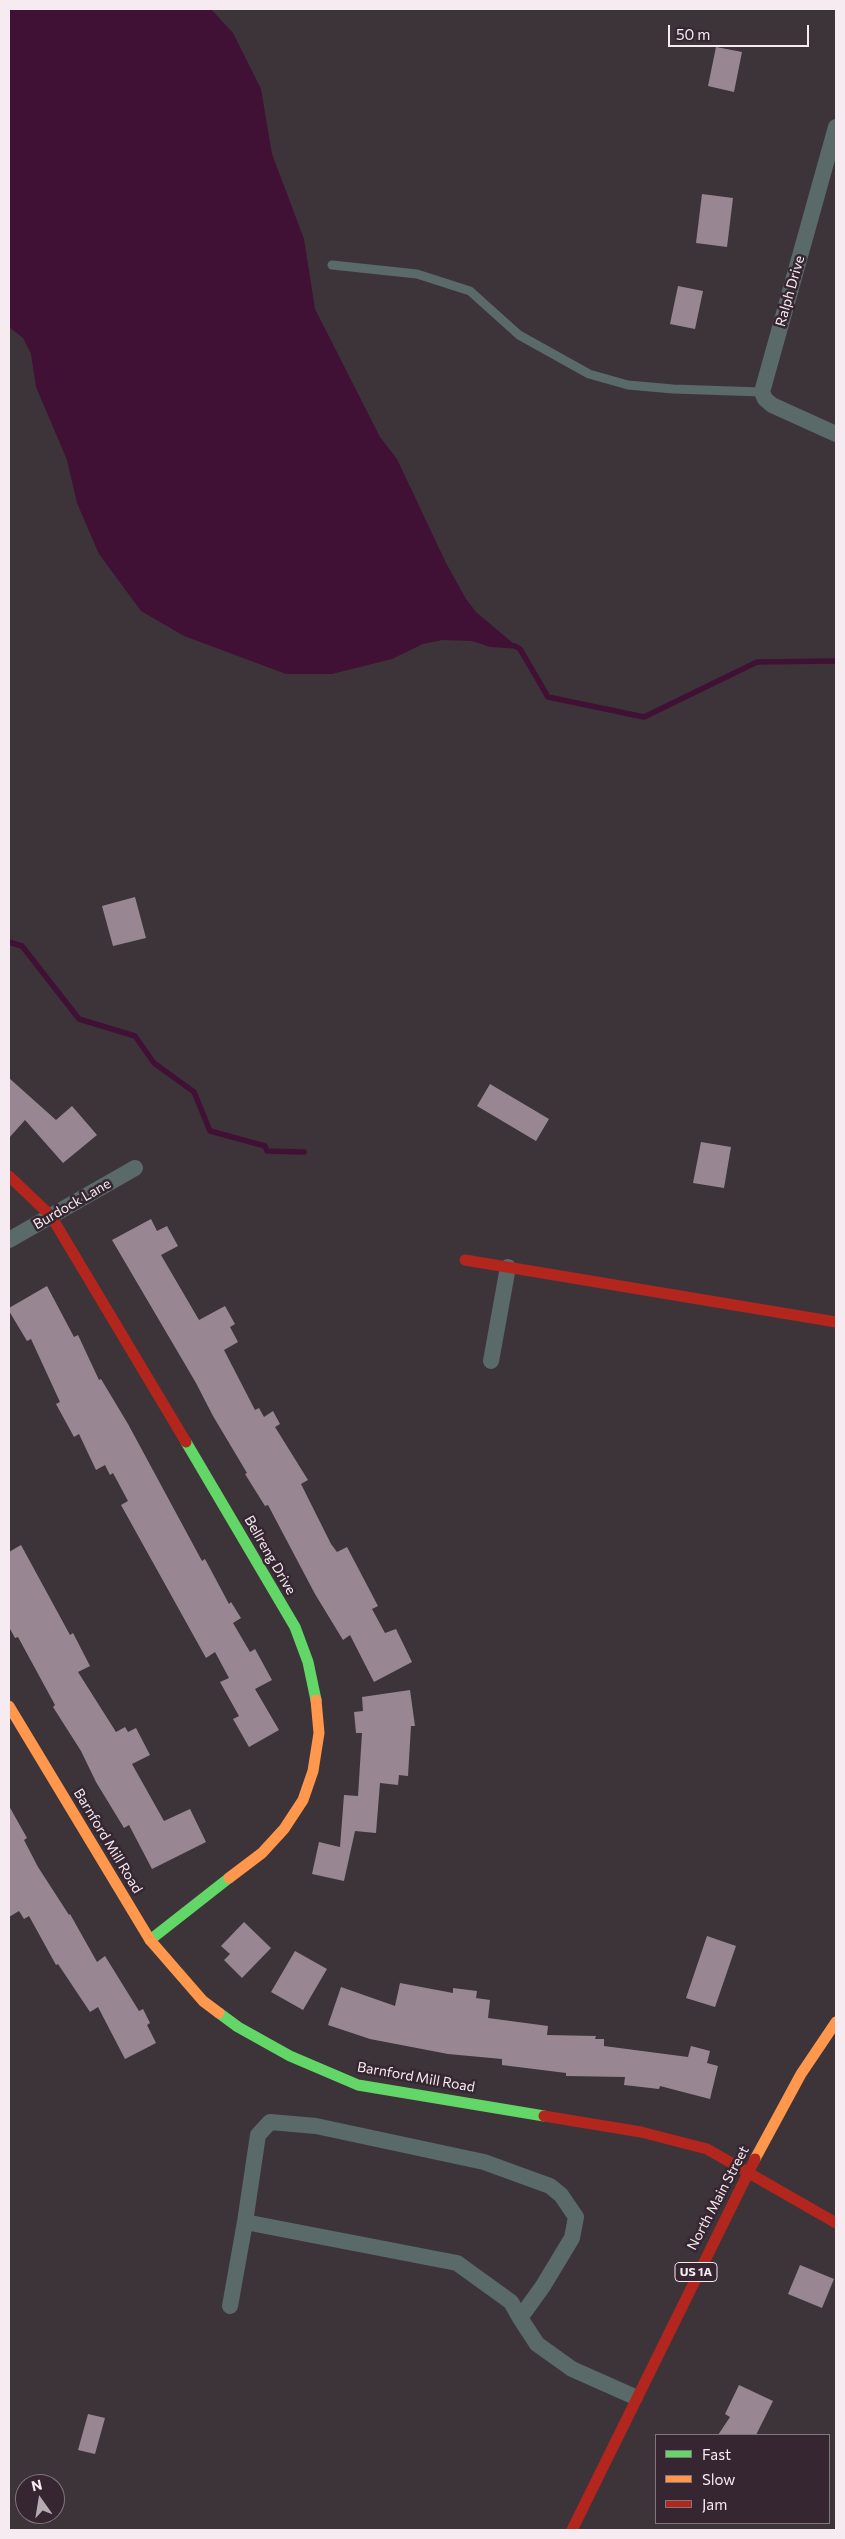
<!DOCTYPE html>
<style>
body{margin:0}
#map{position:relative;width:845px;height:2539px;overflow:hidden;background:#3d343a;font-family:Commissioner,sans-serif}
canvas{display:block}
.frame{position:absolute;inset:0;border:10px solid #f6ebf1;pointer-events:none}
.legend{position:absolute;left:655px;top:2434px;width:175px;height:90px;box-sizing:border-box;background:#362631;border:1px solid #83757e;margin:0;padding:6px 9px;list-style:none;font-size:15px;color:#f6ebf1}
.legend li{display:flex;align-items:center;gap:10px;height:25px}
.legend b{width:25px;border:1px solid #83757e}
.north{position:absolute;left:15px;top:2474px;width:50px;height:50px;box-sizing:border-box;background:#362631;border:1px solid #83757e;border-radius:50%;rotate:347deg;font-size:14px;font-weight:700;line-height:20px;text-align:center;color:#f6ebf1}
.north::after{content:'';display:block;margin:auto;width:18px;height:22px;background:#b5abb1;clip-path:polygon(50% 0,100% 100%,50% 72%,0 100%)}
.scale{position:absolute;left:668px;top:25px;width:141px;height:22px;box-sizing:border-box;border:2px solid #f6ebf1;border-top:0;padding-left:6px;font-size:15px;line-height:18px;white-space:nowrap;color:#f6ebf1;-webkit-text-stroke:4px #362631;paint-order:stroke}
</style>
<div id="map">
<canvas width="845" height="2539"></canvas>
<div class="frame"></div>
<ul class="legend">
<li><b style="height:6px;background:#63d668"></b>Fast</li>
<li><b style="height:6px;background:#ff974d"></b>Slow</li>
<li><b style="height:6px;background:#b3261e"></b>Jam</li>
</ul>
<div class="north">N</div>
<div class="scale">50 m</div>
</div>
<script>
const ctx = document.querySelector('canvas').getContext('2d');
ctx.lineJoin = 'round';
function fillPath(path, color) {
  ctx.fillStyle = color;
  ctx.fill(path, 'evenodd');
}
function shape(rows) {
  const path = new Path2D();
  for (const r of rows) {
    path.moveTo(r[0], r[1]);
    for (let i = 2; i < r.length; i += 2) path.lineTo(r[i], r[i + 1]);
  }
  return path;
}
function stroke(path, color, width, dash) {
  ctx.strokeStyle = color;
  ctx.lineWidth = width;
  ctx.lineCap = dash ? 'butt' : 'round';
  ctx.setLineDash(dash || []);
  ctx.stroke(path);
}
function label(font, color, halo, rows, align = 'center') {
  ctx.font = font + ' Commissioner,sans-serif';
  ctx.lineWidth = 5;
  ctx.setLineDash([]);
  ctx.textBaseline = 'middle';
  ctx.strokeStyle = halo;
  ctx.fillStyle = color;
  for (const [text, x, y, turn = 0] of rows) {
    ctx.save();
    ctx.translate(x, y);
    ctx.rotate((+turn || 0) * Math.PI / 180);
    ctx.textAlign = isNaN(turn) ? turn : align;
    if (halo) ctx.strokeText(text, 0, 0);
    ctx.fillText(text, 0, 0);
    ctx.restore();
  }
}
fillPath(shape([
 [9,9,211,9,233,33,261,89,272,154,304,239,315,309,380,437,397,459,446,563,466,599,476,612,520,649,490,647,472,641,442,640,423,644,392,659,332,674,286,674,184,636,141,611,99,554,77,503,67,460,36,387,31,354,23,338,9,327]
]), '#401134');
stroke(shape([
 [515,646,520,649,548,697,644,717,757,662,836,661],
 [9,942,22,946,79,1019,135,1036,154,1063,194,1092,210,1131,265,1146,267,1151,304,1152]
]), '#401134', 5.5);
fillPath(shape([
 [716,47,742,52,734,92,708,86],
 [702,194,733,198,727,247,696,243],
 [678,286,703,291,695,329,670,324],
 [135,897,146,938,113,946,102,906],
 [9,1078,56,1120,72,1106,97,1135,63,1163,25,1120,9,1138],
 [490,1084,549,1119,536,1141,477,1106],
 [701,1142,731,1147,724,1188,693,1183],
 [151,1219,157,1231,167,1226,178,1246,161,1255,199,1320,225,1306,235,1324,230,1327,238,1342,224,1350,255,1410,259,1408,264,1417,273,1411,280,1424,275,1427,308,1480,301,1484,331,1544,337,1552,347,1547,378,1606,372,1609,385,1633,396,1629,412,1662,374,1682,350,1635,343,1640,315,1594,268,1505,265,1506,245,1474,247,1473,213,1416,196,1383,112,1240],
 [47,1286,74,1337,78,1335,99,1380,101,1379,128,1424,202,1561,205,1559,229,1604,231,1602,241,1618,233,1623,250,1652,255,1649,272,1680,255,1689,279,1730,249,1747,233,1719,239,1716,220,1682,229,1678,215,1652,206,1658,121,1505,128,1501,113,1473,110,1475,105,1465,96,1470,79,1434,74,1437,56,1404,60,1402,31,1339,27,1341,9,1311,9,1308],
 [21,1545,70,1635,73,1633,90,1666,78,1672,116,1732,125,1727,128,1732,136,1728,150,1755,132,1764,164,1821,190,1809,206,1842,152,1869,129,1825,124,1828,96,1782,81,1751,53,1707,55,1705,18,1637,15,1638,9,1627,9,1552],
 [410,1690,415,1726,411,1726,408,1776,399,1775,398,1785,380,1783,376,1833,355,1831,344,1881,312,1874,319,1842,340,1847,344,1795,358,1796,362,1733,356,1733,354,1712,363,1711,362,1697],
 [9,1806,27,1838,24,1840,38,1867,69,1915,70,1914,97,1962,105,1956,139,2011,143,2009,150,2023,147,2025,156,2043,125,2059,98,2007,90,2012,58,1964,56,1965,29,1916,24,1919,19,1911,9,1917],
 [244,1922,271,1948,242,1978,224,1960,230,1954,221,1946],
 [707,1936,736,1946,715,2007,686,1998],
 [295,1951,327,1969,303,2010,271,1992],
 [400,1983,453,1993,453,1988,477,1991,476,1998,490,2000,488,2018,548,2026,547,2035,596,2036,595,2039,604,2039,604,2046,688,2057,691,2046,710,2051,707,2063,718,2066,710,2099,660,2086,659,2089,624,2085,625,2077,566,2076,566,2073,502,2065,502,2059,448,2054,370,2039,328,2025,341,1987,395,2006],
 [800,2265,834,2279,822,2308,788,2294],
 [739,2385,773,2401,756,2435,718,2435,730,2417,725,2414],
 [88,2414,105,2418,95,2454,78,2450]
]), '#988792');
stroke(shape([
 [332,265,417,274,470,291,519,335,589,374,628,385,673,389,762,392]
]), '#5a6a69', 9);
stroke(shape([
 [836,127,762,392,765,399,772,405,836,434],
 [9,1240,135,1168],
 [491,1361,508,1267],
 [230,2306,245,2222],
 [520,2318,543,2286,572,2238,576,2217,561,2195,550,2186,484,2162,316,2126,270,2122,258,2135,245,2222,457,2263,511,2302,520,2318,537,2344,572,2369,635,2397]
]), '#5a6a69', 16);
stroke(shape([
 [186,1442,295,1627,308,1662,316,1700],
 [150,1940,229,1878],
 [219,2013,238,2027,290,2056,358,2085,544,2116]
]), '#63d668', 11);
stroke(shape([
 [9,1706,150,1940,203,2001,219,2013],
 [229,1878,262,1853,284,1829,303,1800,313,1771,319,1733,316,1700],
 [755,2159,801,2074,836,2022]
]), '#ff974d', 11);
stroke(shape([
 [9,1176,51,1216,186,1442],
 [465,1260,836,1322],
 [544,2116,641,2132,707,2149,836,2223],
 [572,2530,755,2159]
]), '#b3261e', 11);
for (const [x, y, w] of [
 [696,2272,42]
]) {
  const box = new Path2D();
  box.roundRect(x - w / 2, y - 9.5, w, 19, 4);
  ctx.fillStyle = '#362631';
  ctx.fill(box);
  stroke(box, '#f6ebf1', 1);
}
label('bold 12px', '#f6ebf1', null, [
 ["US 1A",696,2272]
]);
label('14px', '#f6ebf1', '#362631', [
 ["Ralph Drive",790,291,-74],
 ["Burdock Lane",72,1204,-30],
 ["Bellreng Drive",270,1555,60],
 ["Barnford Mill Road",108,1841,59],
 ["Barnford Mill Road",416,2077,10],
 ["North Main Street",718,2198,-62]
]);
</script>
